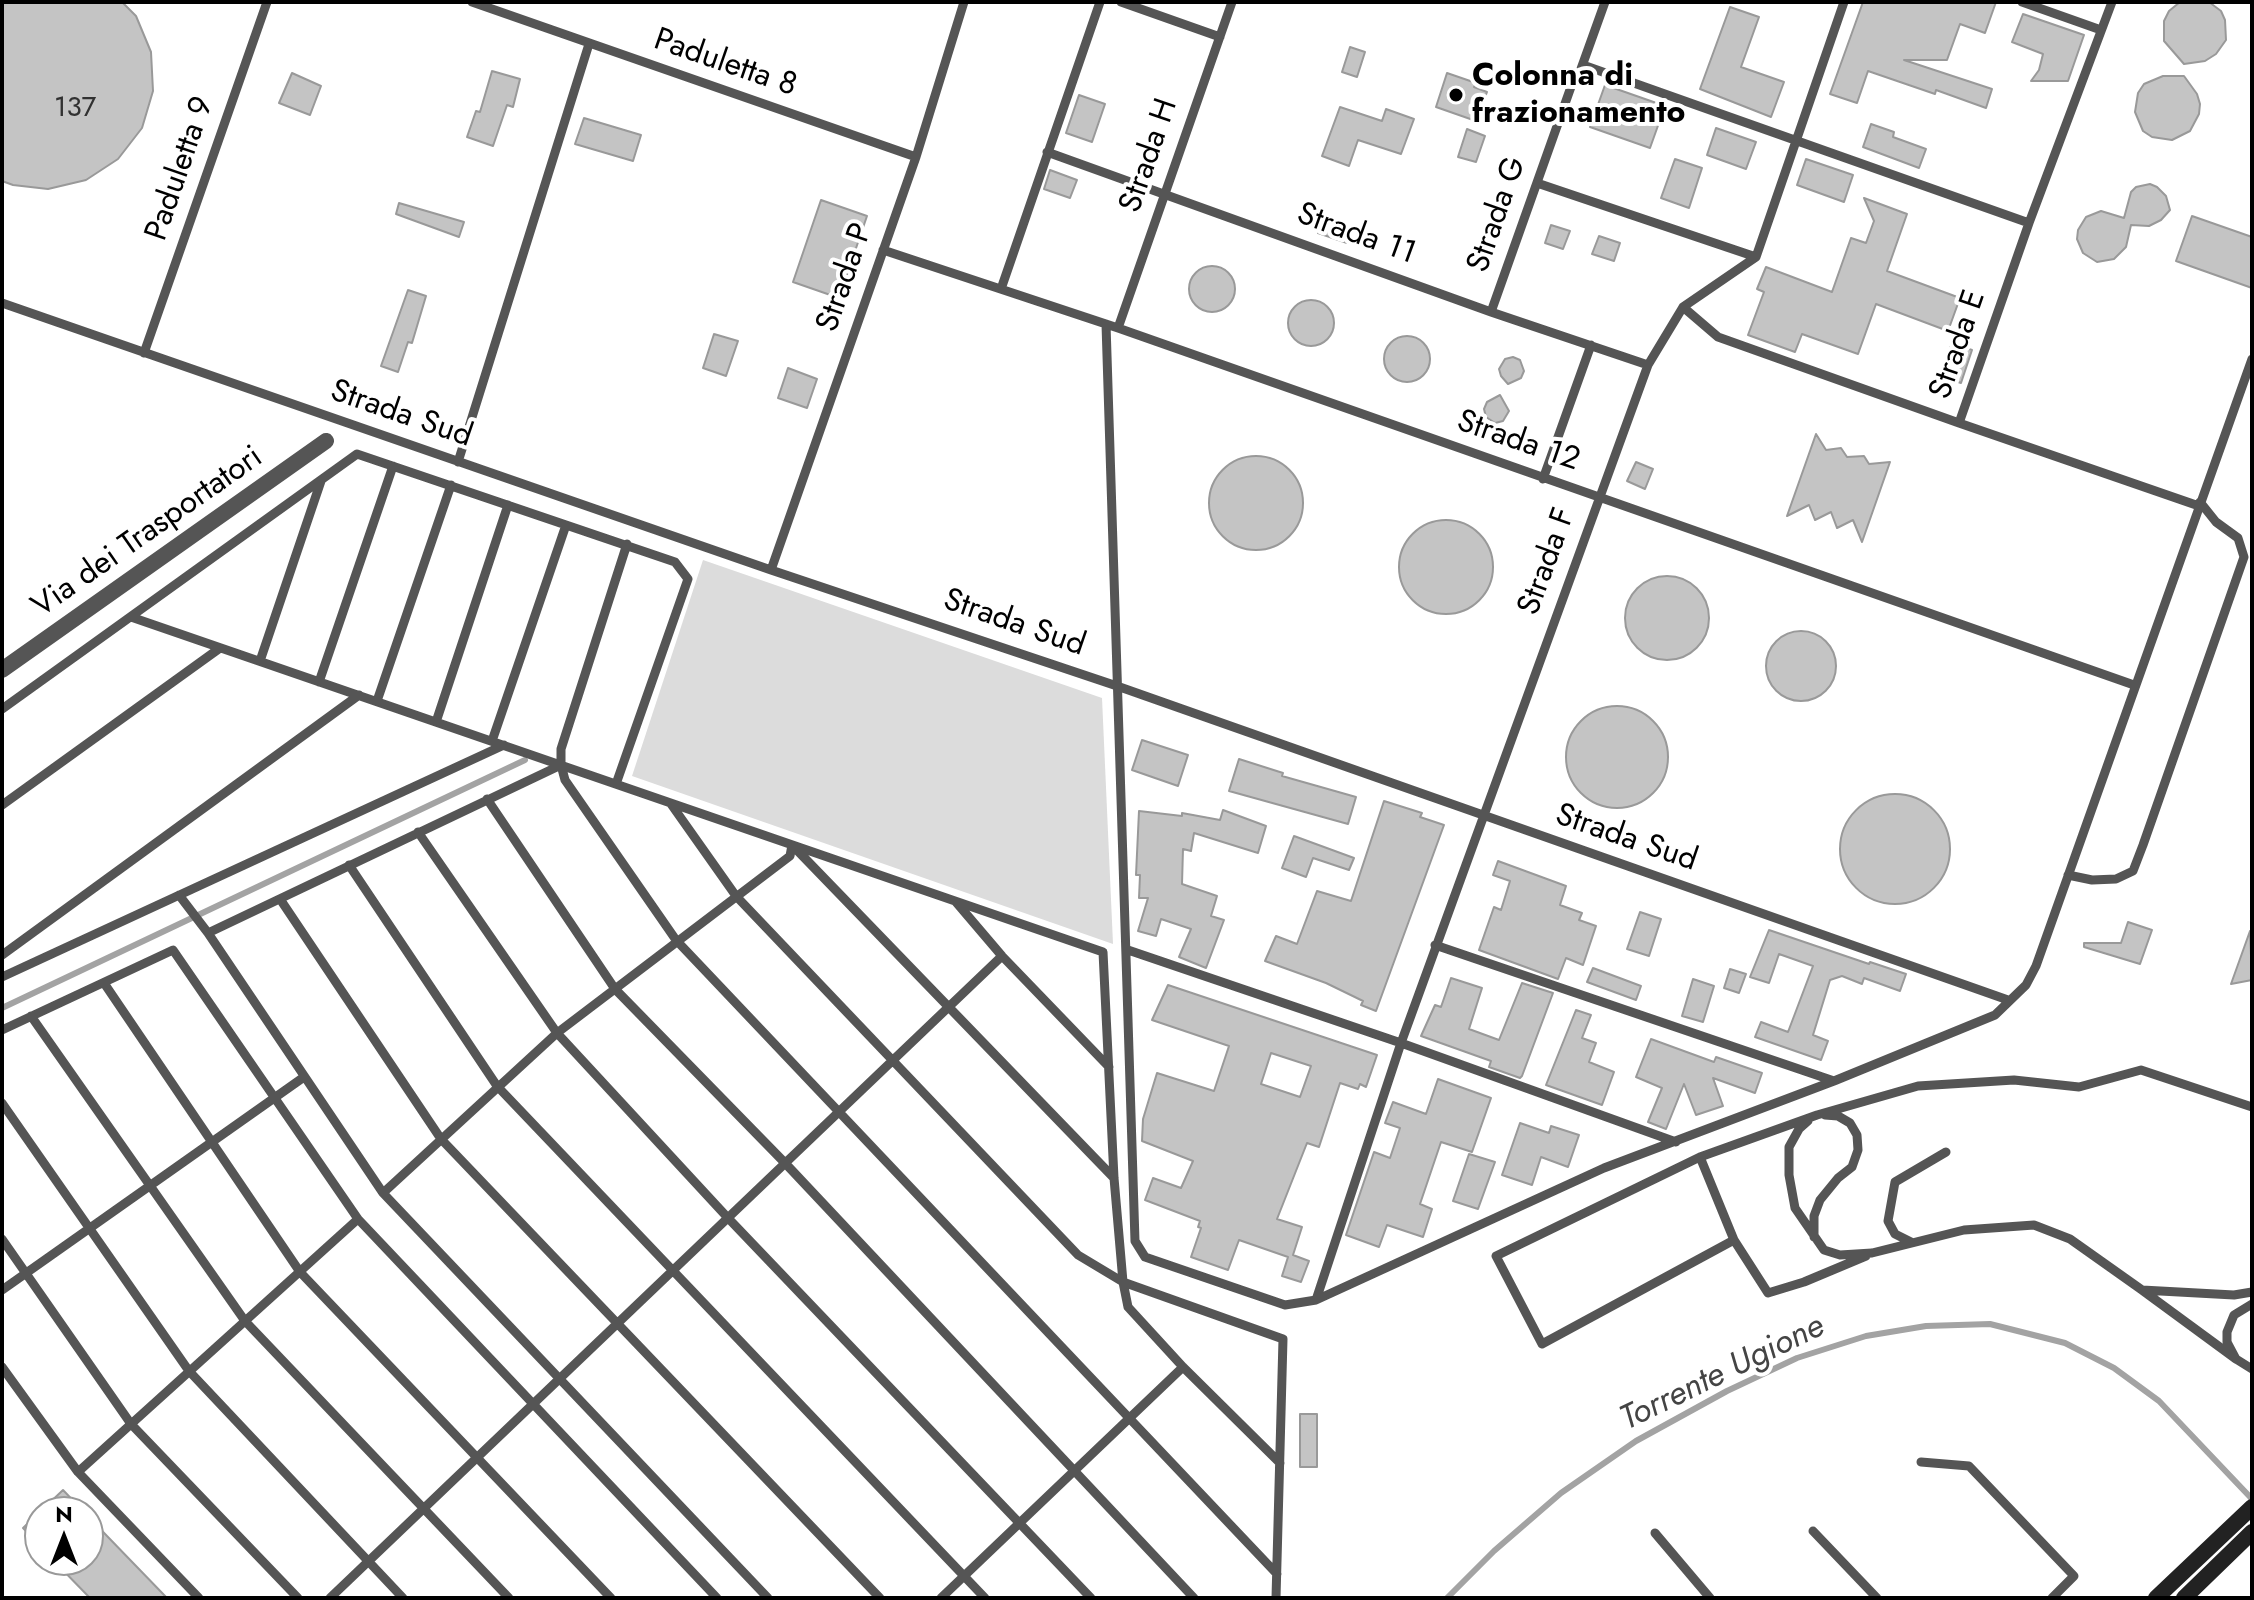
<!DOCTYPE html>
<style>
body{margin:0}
#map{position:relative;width:2254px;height:1600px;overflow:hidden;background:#fff;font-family:Jost,sans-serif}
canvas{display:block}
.frame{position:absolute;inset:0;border:4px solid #000;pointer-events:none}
.north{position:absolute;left:24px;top:1496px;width:80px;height:80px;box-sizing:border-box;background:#fff;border:2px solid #999;border-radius:50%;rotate:0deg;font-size:22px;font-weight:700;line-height:32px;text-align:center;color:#000}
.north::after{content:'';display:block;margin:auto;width:28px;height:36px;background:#000;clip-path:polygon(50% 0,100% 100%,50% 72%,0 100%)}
</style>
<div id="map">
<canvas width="2254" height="1600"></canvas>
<div class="frame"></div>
<div class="north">N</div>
</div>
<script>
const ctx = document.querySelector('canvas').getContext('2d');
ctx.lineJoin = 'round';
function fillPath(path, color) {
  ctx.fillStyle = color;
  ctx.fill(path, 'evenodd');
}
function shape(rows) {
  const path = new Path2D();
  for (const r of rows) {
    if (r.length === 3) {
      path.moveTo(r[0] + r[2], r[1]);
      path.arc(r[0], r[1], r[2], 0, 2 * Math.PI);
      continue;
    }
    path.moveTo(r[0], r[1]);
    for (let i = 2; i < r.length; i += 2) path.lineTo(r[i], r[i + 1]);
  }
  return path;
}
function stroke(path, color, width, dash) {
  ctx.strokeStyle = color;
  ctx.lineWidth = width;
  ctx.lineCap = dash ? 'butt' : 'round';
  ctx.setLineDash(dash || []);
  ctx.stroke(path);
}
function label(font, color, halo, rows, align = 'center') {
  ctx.font = font + ' Jost,sans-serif';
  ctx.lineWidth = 8;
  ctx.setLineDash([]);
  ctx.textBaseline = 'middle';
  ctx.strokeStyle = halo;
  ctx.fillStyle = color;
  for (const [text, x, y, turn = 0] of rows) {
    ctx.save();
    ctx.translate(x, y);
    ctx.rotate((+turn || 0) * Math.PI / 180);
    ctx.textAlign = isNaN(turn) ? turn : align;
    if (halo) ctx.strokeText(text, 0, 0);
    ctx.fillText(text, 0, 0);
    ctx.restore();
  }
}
fillPath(shape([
 [703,560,1102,698,1113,944,632,776]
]), '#dcdcdc');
stroke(shape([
 [2,1008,525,760],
 [1447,1598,1494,1551,1561,1493,1636,1441,1727,1391,1797,1358,1866,1336,1926,1326,1990,1324,2065,1343,2114,1368,2159,1401,2252,1499]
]), '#a3a3a3', 6);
const building = shape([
 [2,2,122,2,136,16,151,52,153,91,142,128,118,159,86,180,48,189,13,185,2,181,2,2],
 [1863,2,1996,2,1985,33,1960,24,1947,60,1904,60,1992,89,1986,108,1936,90,1935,94,1868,71,1857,103,1830,94,1863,2],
 [2180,2,2209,2,2221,11,2225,20,2226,40,2216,54,2205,61,2184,64,2164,41,2164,21,2169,11,2180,2],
 [1730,7,1759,17,1741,67,1784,82,1771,117,1700,89,1730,7],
 [2023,14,2084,35,2068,81,2031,81,2039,70,2043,54,2012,42,2023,14],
 [1350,47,1365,52,1357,77,1342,72,1350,47],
 [492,71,520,79,513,107,507,105,493,146,467,137,476,111,480,112,492,71],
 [292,73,321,86,310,115,279,103,292,73],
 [1447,73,1476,83,1474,87,1487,92,1476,121,1436,107,1447,73],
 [2163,76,2184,76,2197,94,2200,104,2199,114,2190,131,2172,140,2152,137,2143,131,2135,112,2138,93,2144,84,2163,76],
 [1605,85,1665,106,1650,148,1590,127,1605,85],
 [1079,95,1105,104,1092,142,1066,133,1079,95],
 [1340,107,1382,121,1386,109,1414,119,1401,154,1358,140,1349,166,1322,156,1340,107],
 [584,118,641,135,633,161,575,144,584,118],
 [1871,124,1894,132,1893,137,1926,149,1919,168,1863,147,1871,124],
 [1716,128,1756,142,1746,169,1707,155,1716,128],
 [1467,129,1485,136,1476,162,1458,157,1467,129],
 [1675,159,1702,168,1689,208,1661,198,1675,159],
 [1806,159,1853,175,1844,202,1797,185,1806,159],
 [1050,170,1077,180,1070,198,1044,189,1050,170],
 [2150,184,2157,187,2166,196,2170,210,2161,220,2149,226,2131,225,2126,247,2114,259,2097,262,2083,253,2077,239,2078,230,2086,217,2101,211,2124,218,2131,192,2136,187,2150,184],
 [1864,198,1907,214,1887,271,1960,298,1948,331,1876,304,1858,354,1802,334,1795,352,1748,335,1764,292,1757,289,1766,267,1832,292,1851,238,1866,243,1874,221,1864,198],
 [821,200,867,216,839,298,793,282,821,200],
 [399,203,464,222,459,237,396,214,399,203],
 [2192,216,2252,237,2252,288,2176,261,2192,216],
 [1324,218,1352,229,1347,243,1318,233,1324,218],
 [1551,225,1570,231,1563,249,1545,243,1551,225],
 [1599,236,1620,243,1614,261,1592,254,1599,236],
 [1212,289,23],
 [408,290,426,296,412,343,408,342,398,372,381,366,408,290],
 [1311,323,23],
 [714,334,738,341,726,376,703,368,714,334],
 [1407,359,23],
 [1952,343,1972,350,1961,383,1940,376,1952,343],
 [1513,357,1520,360,1524,371,1521,378,1508,384,1501,376,1499,369,1505,359,1513,357],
 [788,368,817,379,807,408,778,398,788,368],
 [1500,395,1509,411,1503,421,1495,423,1486,417,1484,409,1487,402,1500,395],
 [1816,434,1826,450,1841,448,1847,457,1864,456,1869,464,1890,462,1862,542,1853,520,1837,528,1831,512,1815,520,1809,505,1787,516,1816,434],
 [1256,503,47],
 [1636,462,1653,469,1645,489,1627,481,1636,462],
 [1446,567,47],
 [1667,618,42],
 [1801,666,35],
 [1617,757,51],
 [1142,740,1188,755,1178,786,1132,770,1142,740],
 [1239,759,1283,773,1282,776,1356,797,1348,824,1229,791,1239,759],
 [1895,849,55],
 [1384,801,1422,813,1420,817,1444,825,1376,1011,1361,1005,1363,1001,1326,983,1265,961,1276,936,1297,944,1317,891,1351,901,1384,801],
 [1223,810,1266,826,1258,853,1194,833,1191,851,1183,849,1182,884,1217,896,1211,916,1224,920,1206,968,1179,957,1191,929,1161,919,1156,936,1138,931,1148,898,1139,898,1140,875,1136,875,1139,811,1182,816,1182,813,1220,820,1223,810],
 [1294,836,1354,858,1349,870,1313,858,1306,877,1282,868,1294,836],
 [1498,861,1566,886,1560,905,1582,913,1579,920,1596,926,1583,965,1566,958,1558,979,1479,950,1494,907,1501,910,1510,881,1493,875,1498,861],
 [1640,912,1661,919,1649,956,1627,949,1640,912],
 [2128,922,2152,930,2140,964,2084,947,2084,943,2121,943,2128,922],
 [1769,930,1869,964,1870,962,1906,974,1900,991,1864,978,1862,984,1842,976,1830,980,1813,1035,1828,1041,1821,1060,1755,1037,1761,1022,1788,1032,1813,966,1779,954,1769,983,1750,977,1769,930],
 [2250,931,2252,980,2231,984,2250,931],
 [1593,968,1641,986,1636,1000,1587,982,1593,968],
 [1730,969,1746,974,1739,993,1724,988,1730,969],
 [1451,978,1482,988,1469,1029,1499,1040,1522,983,1553,993,1522,1076,1520,1078,1489,1067,1491,1061,1421,1036,1435,1005,1441,1007,1451,978],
 [1693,979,1714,986,1703,1022,1682,1016,1693,979],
 [1168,985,1377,1055,1366,1087,1360,1084,1358,1089,1340,1083,1319,1147,1307,1143,1277,1219,1302,1227,1293,1255,1309,1261,1301,1282,1282,1276,1288,1257,1239,1240,1228,1270,1191,1257,1201,1228,1198,1227,1200,1221,1145,1200,1153,1178,1181,1188,1193,1161,1142,1141,1143,1119,1157,1073,1214,1091,1229,1046,1152,1020,1168,985],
 [1271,1053,1311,1066,1300,1097,1261,1084,1271,1053],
 [1576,1010,1591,1015,1582,1038,1596,1043,1589,1062,1614,1072,1602,1105,1546,1085,1576,1010],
 [1651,1039,1714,1062,1716,1057,1762,1073,1755,1093,1713,1078,1723,1106,1696,1115,1684,1084,1666,1129,1648,1122,1662,1088,1636,1077,1651,1039],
 [1438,1079,1491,1098,1472,1152,1441,1142,1420,1204,1432,1209,1423,1237,1387,1225,1379,1247,1346,1235,1374,1152,1390,1158,1400,1128,1385,1123,1393,1102,1426,1114,1438,1079],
 [1520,1123,1549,1133,1551,1126,1579,1135,1568,1167,1541,1157,1532,1185,1502,1175,1520,1123],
 [1469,1154,1495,1162,1478,1209,1453,1201,1469,1154],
 [1300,1414,1317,1414,1317,1467,1300,1467,1300,1414],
 [63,1490,84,1512,40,1512,40,1546,23,1528,63,1490],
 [88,1516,107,1536,167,1598,90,1598,53,1560,88,1560,88,1516]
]);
fillPath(building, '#c4c4c4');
stroke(building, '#999', 2);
stroke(shape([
 [472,2,916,157],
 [1121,2,1220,37],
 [2022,2,2101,30],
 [1583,65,2029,223],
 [1047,152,1491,312,1648,365],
 [1537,183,1756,257],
 [883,250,1118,328,2134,685],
 [1001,289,1100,2],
 [2,303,771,570,1117,686,2008,1000],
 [1683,307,1718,337,1959,423,2029,223,2112,2],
 [1491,312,1572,84,1577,80,1605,2],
 [1106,324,1135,1241,1145,1257,1285,1305,1316,1300,1604,1168,1834,1081,1995,1015,2026,985,2036,966,2252,359],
 [1118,328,1232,2],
 [144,353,267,2],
 [1959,423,2199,506],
 [458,462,589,44],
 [1543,479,1591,345],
 [771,570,916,157,964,2],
 [131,617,1103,952,1114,1178,1123,1282,1283,1339,1276,1598],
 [260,661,321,481],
 [319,682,393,466],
 [377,701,451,485],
 [2,709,357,454,675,562,688,579,616,784],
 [436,722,508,505],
 [492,741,566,525],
 [561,765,561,749,627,544],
 [487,799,615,989,785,1163,1194,1598],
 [671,804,736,896,1078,1255,1123,1282,1128,1307,1183,1367,1280,1463],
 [2,805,220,648],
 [418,832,557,1033,728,1218,1091,1598],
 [794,847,1114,1178],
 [349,865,497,1086,985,1598],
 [2068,875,2092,880,2116,879,2133,871,2143,845,2244,557,2238,538,2216,522,2200,502],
 [179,895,208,933,561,765,565,780,676,940,1277,1574],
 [280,899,441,1139,880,1598],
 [956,902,1002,956,1109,1067],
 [208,933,383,1193,768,1598],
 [1435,945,1834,1081],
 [1128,950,1401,1043,1676,1142],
 [2,955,359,695],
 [2,977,504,745],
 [104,983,300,1272,611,1598],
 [31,1016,245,1321,509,1598],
 [2,1030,173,950,358,1219,717,1598],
 [2,1103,189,1371,403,1598],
 [1808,1121,1799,1129,1789,1147,1789,1175,1795,1208,1824,1250,1840,1255,1872,1253,1964,1230,2034,1225,2070,1239,2142,1290,2234,1295,2252,1292],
 [1700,1157,1734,1240,1542,1344,1496,1256,1700,1157,1817,1115,1918,1086,2014,1080,2079,1087,2141,1070,2252,1107],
 [383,1193,557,1033,790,856,792,845],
 [1814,1237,1814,1216,1820,1200,1838,1178,1852,1167,1858,1150,1857,1135,1850,1123,1838,1116,1825,1115],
 [2,1239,131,1424,298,1598],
 [1734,1240,1768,1293,1804,1282,1866,1256],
 [1911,1242,1895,1234,1888,1221,1895,1182,1946,1152],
 [2,1290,304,1077],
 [2142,1290,2236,1359],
 [1316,1300,1401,1043,1648,365,1683,307,1756,257,1844,2],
 [2252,1304,2234,1315,2227,1332,2227,1342,2236,1359,2252,1369],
 [2,1367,78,1472,199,1598],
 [1921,1462,1969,1466,2074,1576,2052,1598],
 [78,1472,358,1219],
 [1813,1531,1877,1598],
 [1655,1533,1710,1598],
 [330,1598,1002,956],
 [941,1598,1183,1367]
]), '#555', 9);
stroke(shape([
 [2,670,326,441]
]), '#555', 16);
stroke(shape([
 [2156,1598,2252,1507],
 [2184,1598,2252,1532]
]), '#222', 16);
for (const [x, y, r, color] of [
 [1456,95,8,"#000"]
]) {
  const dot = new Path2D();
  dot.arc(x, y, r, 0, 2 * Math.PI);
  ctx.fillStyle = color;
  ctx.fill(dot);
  stroke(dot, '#fff', 3);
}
label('28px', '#313131', null, [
 ["137",75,109]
]);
label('32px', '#000', '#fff', [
 ["Paduletta 8",725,64,19],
 ["Strada H",1150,156,-71],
 ["Paduletta 9",181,169,-71],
 ["Strada G",1498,215,-71],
 ["Strada 11",1356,235,20],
 ["Strada P",846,278,-71],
 ["Strada E",1959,345,-71],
 ["Strada Sud",401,415,19],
 ["Strada 12",1518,442,19],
 ["Via dei Trasportatori",148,533,-35],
 ["Strada F",1548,562,-70],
 ["Strada Sud",1014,624,19],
 ["Strada Sud",1626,839,19]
]);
label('bold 32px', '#000', '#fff', [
 ["Colonna di",1472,77],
 ["frazionamento",1472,114]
], 'left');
label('italic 34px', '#444', '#fff', [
 ["Torrente Ugione",1723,1374,-26]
]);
</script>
